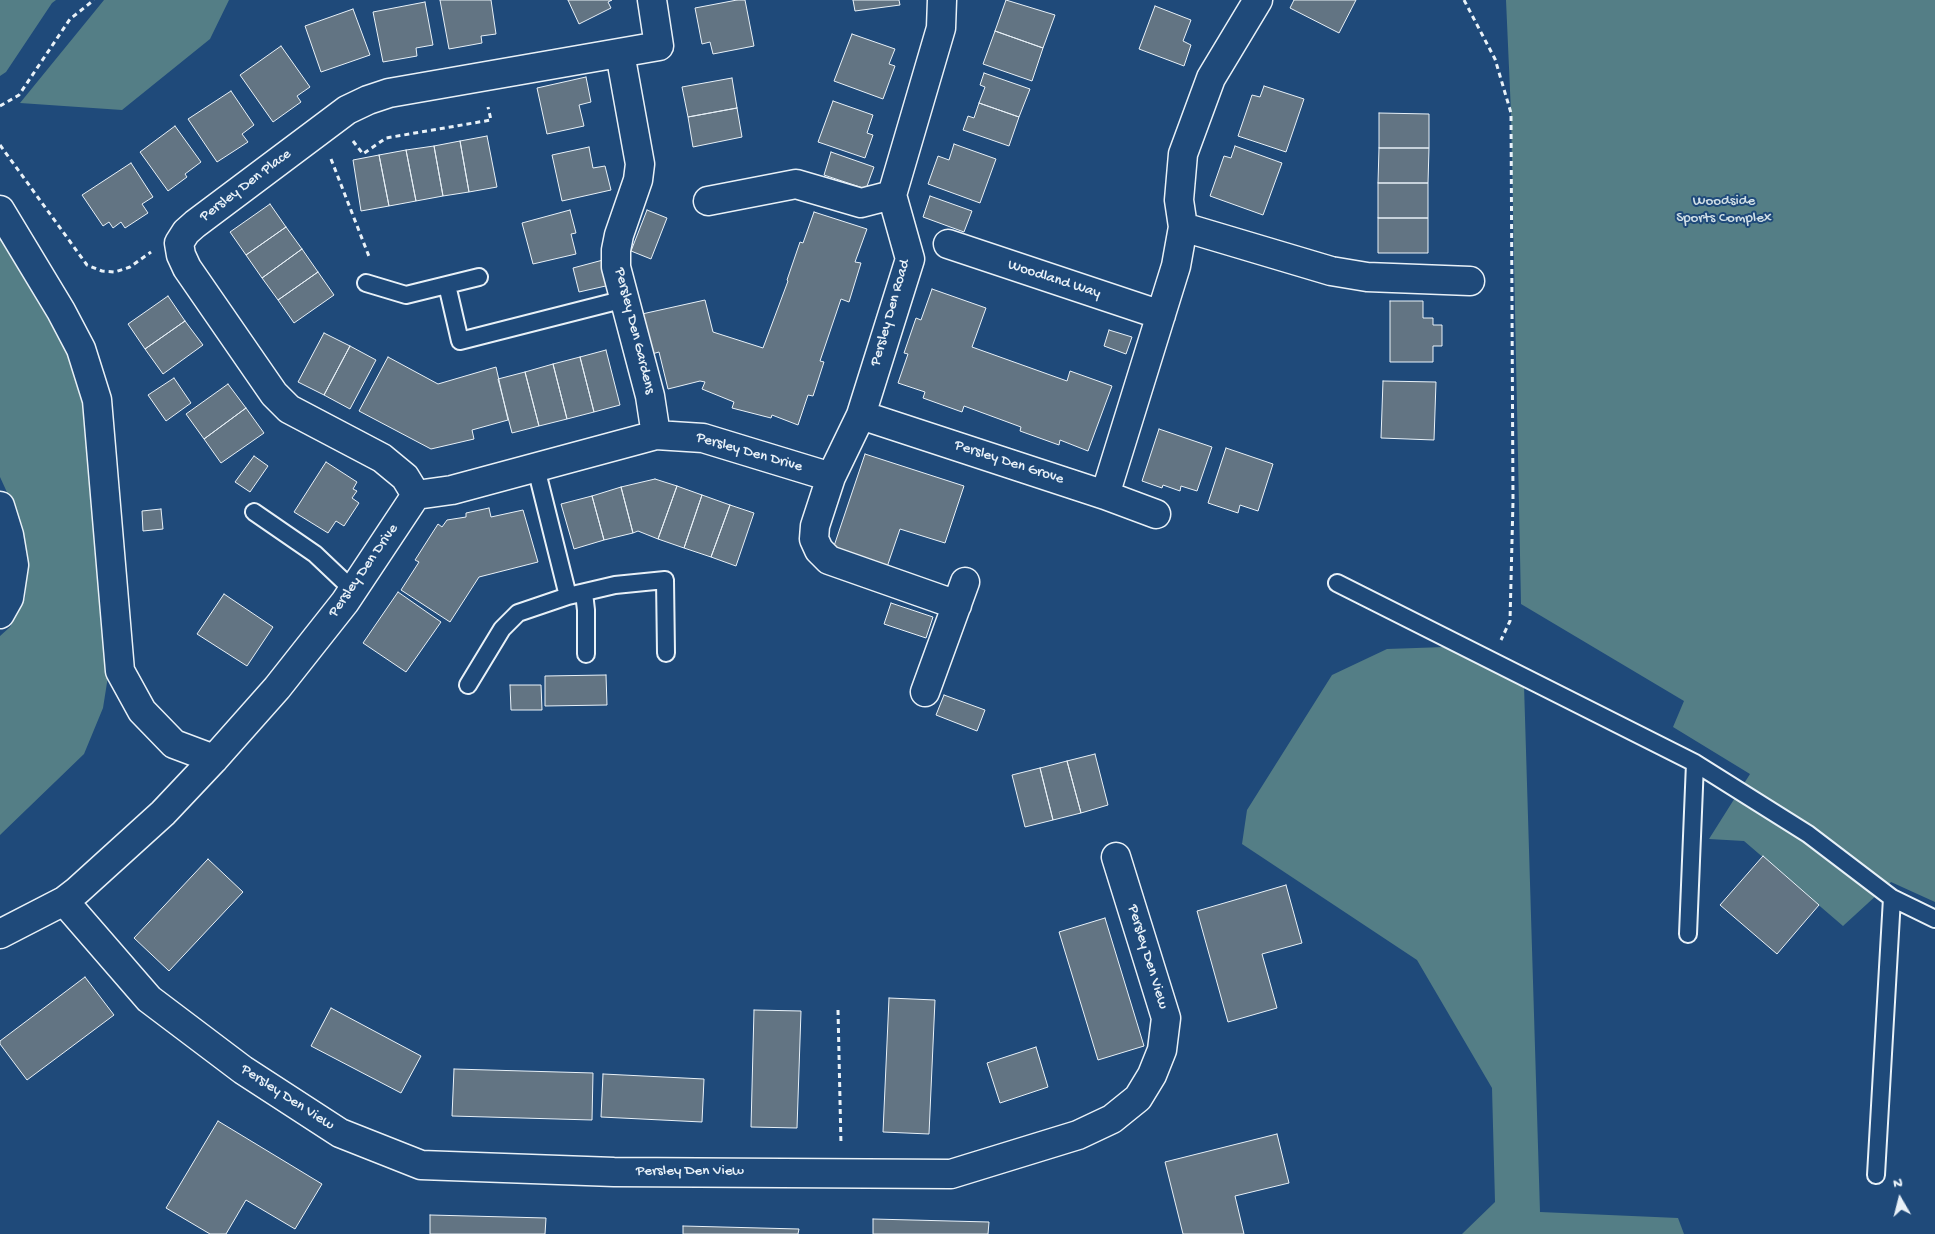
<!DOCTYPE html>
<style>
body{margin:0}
#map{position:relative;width:1935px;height:1234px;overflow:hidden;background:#1f4a7a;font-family:"Gochi Hand",sans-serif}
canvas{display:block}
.north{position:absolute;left:1875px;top:1174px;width:50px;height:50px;-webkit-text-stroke:4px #1f4a7a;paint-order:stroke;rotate:352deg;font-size:14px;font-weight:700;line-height:20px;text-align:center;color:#e8f1f8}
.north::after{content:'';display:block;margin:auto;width:18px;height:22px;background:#e8f1f8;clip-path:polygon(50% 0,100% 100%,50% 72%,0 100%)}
</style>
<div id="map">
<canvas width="1935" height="1234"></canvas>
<div class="north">N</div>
</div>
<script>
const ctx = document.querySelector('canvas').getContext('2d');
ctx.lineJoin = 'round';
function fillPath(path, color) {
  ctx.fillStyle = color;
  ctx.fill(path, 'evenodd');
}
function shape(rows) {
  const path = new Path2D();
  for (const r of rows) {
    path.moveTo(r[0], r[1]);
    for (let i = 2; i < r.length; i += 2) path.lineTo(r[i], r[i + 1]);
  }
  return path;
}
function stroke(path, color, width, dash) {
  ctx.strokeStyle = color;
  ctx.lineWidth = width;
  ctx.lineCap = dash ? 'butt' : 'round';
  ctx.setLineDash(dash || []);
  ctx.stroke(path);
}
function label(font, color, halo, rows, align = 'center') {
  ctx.font = font + ' "Gochi Hand",sans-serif';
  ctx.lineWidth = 4;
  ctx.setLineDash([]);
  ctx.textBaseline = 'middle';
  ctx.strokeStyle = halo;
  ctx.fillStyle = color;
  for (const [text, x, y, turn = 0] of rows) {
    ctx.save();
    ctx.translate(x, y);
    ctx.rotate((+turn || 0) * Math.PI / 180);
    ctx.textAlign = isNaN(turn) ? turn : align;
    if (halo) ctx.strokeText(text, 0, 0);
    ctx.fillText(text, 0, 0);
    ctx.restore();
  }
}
fillPath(shape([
 [0,0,56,0,52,3,6,72,0,76],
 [104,0,229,0,210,39,122,110,20,103],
 [1506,0,1935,0,1935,902,1891,882,1843,926,1744,841,1709,839,1750,774,1673,727,1684,701,1521,604,1511,113],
 [0,238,63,344,87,406,109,670,103,708,84,754,0,835,0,636,10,627,25,598,28,556,21,523,0,477],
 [1445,647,1524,685,1540,1212,1678,1218,1684,1234,1462,1234,1495,1202,1492,1088,1417,960,1242,844,1247,810,1332,675,1387,649]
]), '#547e86');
const building = shape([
 [440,0,491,0,496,34,481,36,482,43,449,49,440,0],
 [568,0,612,0,608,2,611,8,579,24,568,0],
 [737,0,745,0,754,46,713,54,710,42,702,44,695,8,737,0],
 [853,0,899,0,900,5,855,11,853,0],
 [1006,0,1055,15,1043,48,995,31,1006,0],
 [1294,0,1356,0,1339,33,1290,8,1294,0],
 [425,2,433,45,416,48,417,56,383,62,373,12,425,2],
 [1155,6,1191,20,1183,41,1191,45,1184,66,1139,49,1155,6],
 [353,9,370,55,321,72,305,26,353,9],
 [995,31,1043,48,1032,81,983,64,995,31],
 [852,34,895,49,889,64,895,66,883,99,834,81,852,34],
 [281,46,310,87,297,96,301,102,273,122,240,75,281,46],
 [984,73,1030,89,1019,117,979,103,985,87,980,85,984,73],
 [586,77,591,102,579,105,584,126,547,134,537,88,586,77],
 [732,78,737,108,688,117,682,87,732,78],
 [1264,86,1304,99,1286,152,1238,136,1252,95,1260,97,1264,86],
 [231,91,254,125,242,134,248,142,217,162,188,119,231,91],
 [833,101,873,115,867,133,873,135,865,158,818,142,833,101],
 [979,103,1019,117,1009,146,963,130,968,116,974,118,979,103],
 [737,108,742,137,693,147,688,117,737,108],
 [1379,113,1429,114,1429,148,1379,148,1379,113],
 [175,126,201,162,185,174,187,177,168,191,140,152,175,126],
 [487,136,497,187,469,192,460,141,487,136],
 [460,141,469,192,443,196,434,146,460,141],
 [954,144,996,159,980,203,928,184,938,156,949,160,954,144],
 [434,146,443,196,416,201,406,150,434,146],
 [1235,146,1282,163,1263,215,1210,196,1224,156,1231,158,1235,146],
 [589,147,593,168,605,166,611,190,562,201,552,155,589,147],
 [1379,148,1429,148,1428,183,1378,183,1379,148],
 [406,150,416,201,389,206,379,155,406,150],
 [831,152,874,167,866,189,824,175,831,152],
 [379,155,389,206,361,211,353,160,379,155],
 [131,163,153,197,142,204,148,213,125,228,121,222,113,228,109,222,103,226,82,195,131,163],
 [1378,183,1428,183,1428,218,1378,218,1378,183],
 [930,196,972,211,964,232,923,217,930,196],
 [270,204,286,227,246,255,230,232,270,204],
 [570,210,576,233,571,234,576,254,533,264,522,223,570,210],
 [647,210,667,218,651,259,631,251,647,210],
 [814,212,867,229,855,262,861,263,849,302,841,299,820,361,824,362,813,396,808,395,798,425,772,415,771,418,732,408,734,402,702,389,705,382,700,381,668,389,659,352,652,354,642,314,705,300,713,332,763,348,788,281,787,280,800,242,803,243,814,212],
 [1378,218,1428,218,1428,253,1378,253,1378,218],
 [286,227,302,249,262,278,246,255,286,227],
 [302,249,318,272,278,300,262,278,302,249],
 [603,260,610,285,579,292,573,268,603,260],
 [318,272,334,295,294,323,278,300,318,272],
 [932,289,986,308,972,347,1067,381,1070,371,1112,386,1088,451,1060,440,1059,445,1020,431,1021,427,964,406,962,412,923,398,925,392,898,383,908,354,904,353,916,318,921,320,932,289],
 [168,296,185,321,145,349,128,324,168,296],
 [1390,301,1423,301,1423,318,1433,318,1433,325,1442,325,1442,346,1433,346,1433,362,1390,362,1390,301],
 [185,321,203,345,163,374,145,349,185,321],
 [1109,330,1132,337,1126,354,1104,346,1109,330],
 [324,333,350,346,324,395,298,382,324,333],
 [350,346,376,360,350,409,324,395,350,346],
 [606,350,620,405,594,412,580,357,606,350],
 [388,357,438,384,496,367,508,420,472,430,474,439,431,449,359,411,388,357],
 [580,357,594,412,567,419,553,364,580,357],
 [553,364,567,419,539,426,525,372,553,364],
 [525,372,539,426,512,433,498,379,525,372],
 [174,378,191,403,166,421,148,395,174,378],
 [1383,381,1436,382,1434,440,1381,438,1383,381],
 [228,384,246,408,204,439,186,414,228,384],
 [246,408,264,433,221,463,204,439,246,408],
 [1159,429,1212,447,1197,491,1181,486,1180,491,1163,485,1162,488,1142,481,1159,429],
 [1226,448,1273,464,1258,511,1240,505,1238,513,1208,503,1226,448],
 [865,454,964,486,945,543,900,529,886,570,832,552,865,454],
 [254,456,268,466,250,492,235,482,254,456],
 [326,462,357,482,353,489,357,491,352,498,359,503,344,526,336,521,328,533,294,512,326,462],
 [655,479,677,486,658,539,638,531,633,533,621,487,655,479],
 [677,486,702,495,684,548,658,539,677,486],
 [621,487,633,533,604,540,592,496,621,487],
 [702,495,730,505,711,557,684,548,702,495],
 [592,496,604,540,574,549,561,504,592,496],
 [730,505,754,513,736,566,711,557,730,505],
 [489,508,491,517,523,510,538,562,479,577,450,622,401,590,419,562,415,560,438,524,442,527,447,520,466,517,466,513,489,508],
 [161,509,163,529,143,531,142,511,161,509],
 [398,592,441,622,406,672,363,643,398,592],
 [224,594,273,627,247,666,197,634,224,594],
 [891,603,933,617,926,638,884,624,891,603],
 [606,675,607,705,545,706,545,676,606,675],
 [510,685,541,685,542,710,511,710,510,685],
 [944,695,985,710,977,731,936,715,944,695],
 [1095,754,1108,805,1081,813,1067,761,1095,754],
 [1067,761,1081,813,1053,820,1040,768,1067,761],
 [1040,768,1053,820,1025,827,1012,775,1040,768],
 [1763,856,1819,905,1777,954,1720,905,1763,856],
 [208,859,243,892,169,971,134,938,208,859],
 [1286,885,1302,943,1262,954,1277,1008,1228,1022,1197,911,1286,885],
 [1105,918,1144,1046,1098,1060,1059,932,1105,918],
 [85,977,114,1015,27,1080,0,1044,0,1041,85,977],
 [889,998,935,1000,929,1134,883,1132,889,998],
 [331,1008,421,1056,401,1093,311,1046,331,1008],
 [754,1010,801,1011,797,1128,751,1127,754,1010],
 [1036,1047,1048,1087,1000,1103,987,1063,1036,1047],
 [454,1069,593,1073,592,1120,452,1116,454,1069],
 [603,1074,704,1079,702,1122,601,1117,603,1074],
 [218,1121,322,1184,295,1229,246,1200,226,1234,210,1234,166,1208,218,1121],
 [1277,1134,1289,1183,1235,1196,1244,1234,1183,1234,1165,1162,1277,1134],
 [430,1215,546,1218,545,1234,430,1234,430,1215],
 [873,1219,989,1222,988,1234,873,1234,873,1219],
 [683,1226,799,1229,798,1234,683,1234,683,1226]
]);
fillPath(building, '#627483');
stroke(building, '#e8f1f8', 1);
const service = shape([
 [366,283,406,295,479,277],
 [447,285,460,341,625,299],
 [536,468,568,596],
 [254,512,315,554,353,590],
 [1337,583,1695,763,1808,834,1892,898,1935,919],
 [584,593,586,610,586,654],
 [468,685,502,629,518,613,568,596,615,585,665,580,666,653],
 [1688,934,1695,763],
 [1876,1175,1892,898]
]);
const minor = shape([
 [942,0,941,28,892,195,910,259,861,415,831,477,815,526,814,539,819,550,829,560,957,605],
 [620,53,640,164,638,180,619,235,616,250,616,267,650,396,656,435],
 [708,201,796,184,861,203,892,195],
 [0,210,61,311,81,349,97,400,120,671,142,711,174,744,214,759],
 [1183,227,1331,271,1367,277,1470,281],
 [948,244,1161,315],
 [861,415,1105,495,1156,514],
 [416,495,405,477,382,458,289,409,274,394,187,268,181,255,179,243,186,232,195,224,347,110,368,100,389,93,659,46,652,0],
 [1105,495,1176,266,1183,227,1179,200,1183,154,1211,78,1258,0],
 [0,506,9,535,14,565,9,598,0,614],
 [925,692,965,582],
 [64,901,149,999,243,1070,340,1133,421,1165,614,1172,951,1174,1078,1135,1112,1119,1138,1098,1152,1075,1162,1050,1166,1018,1116,857],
 [0,934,64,901,77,891,163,813,214,759,277,688,345,602,416,495,452,490,656,435,703,438,831,477]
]);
stroke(service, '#e8f1f8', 20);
stroke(minor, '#e8f1f8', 31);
stroke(shape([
 [1464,0,1495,59,1511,113,1513,501,1510,621,1501,640],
 [0,106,19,95,70,19,94,0],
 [353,141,363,154,386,138,491,120,488,107],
 [0,145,87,265,102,271,115,272,130,267,151,252],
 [331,159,370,259],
 [838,1010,841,1145]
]), '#e8f1f8', 3, [5, 4]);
stroke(service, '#1f4a7a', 16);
stroke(minor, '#1f4a7a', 28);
label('15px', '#e8f1f8', '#1f4a7a', [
 ["Persley Den Place",246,186,-37],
 ["Woodland Way",1054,280,18],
 ["Persley Den Road",891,313,-74],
 ["Persley Den Gardens",634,331,76],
 ["Persley Den Drive",749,453,16],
 ["Persley Den Grove",1009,463,18],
 ["Persley Den Drive",364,571,-55],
 ["Persley Den View",1147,957,73],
 ["Persley Den View",287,1098,33],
 ["Persley Den View",690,1172]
]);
label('15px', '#d2e0e7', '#1f4a7a', [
 ["Woodside",1724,202],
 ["Sports Complex",1724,219]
]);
</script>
